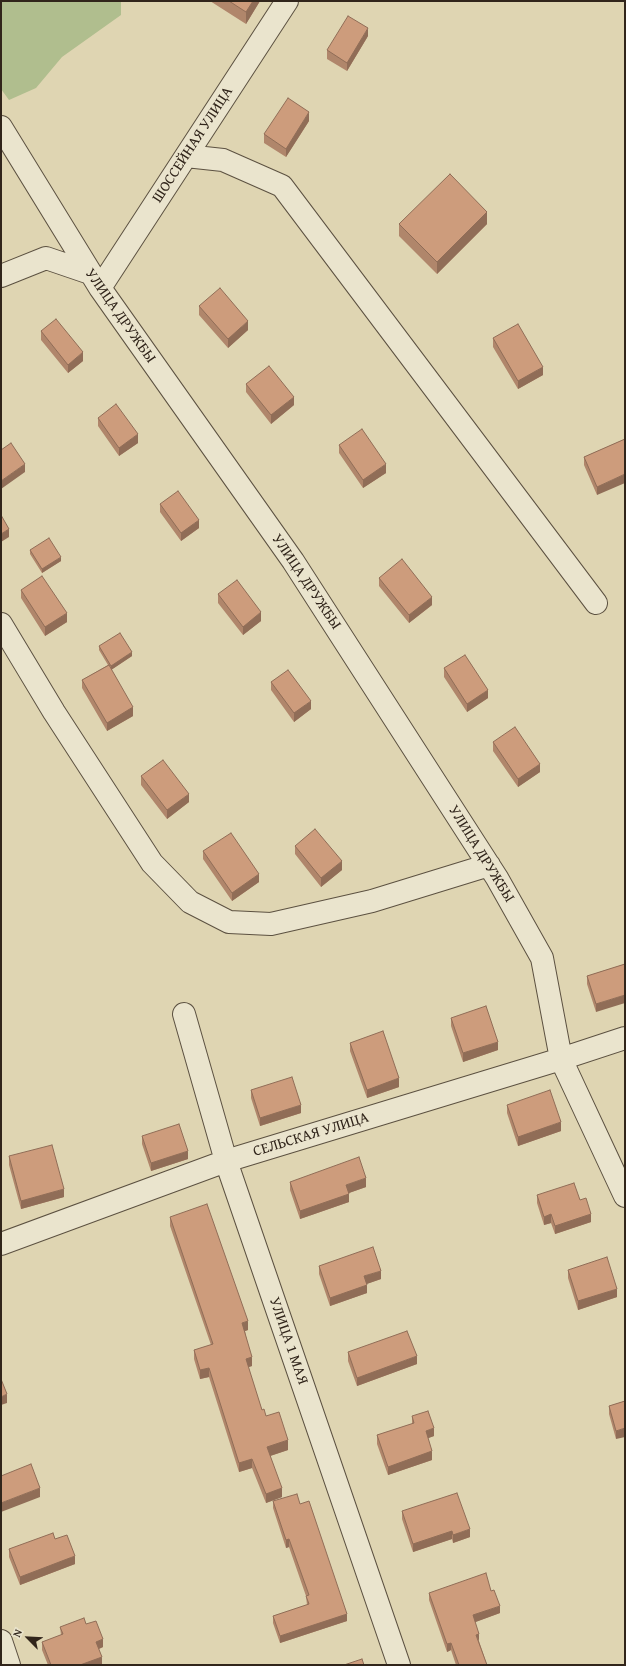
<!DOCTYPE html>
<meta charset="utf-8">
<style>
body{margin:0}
#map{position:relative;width:626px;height:1666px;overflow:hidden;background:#dfd5b2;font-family:"Gentium Book Plus",serif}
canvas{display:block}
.frame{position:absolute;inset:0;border:2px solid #31251b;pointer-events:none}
.north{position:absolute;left:8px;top:1618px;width:40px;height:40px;-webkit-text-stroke:3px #eae4cd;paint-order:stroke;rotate:294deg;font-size:11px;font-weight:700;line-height:16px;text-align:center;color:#31251b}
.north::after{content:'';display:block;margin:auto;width:14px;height:18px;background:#31251b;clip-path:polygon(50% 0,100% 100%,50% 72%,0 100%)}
</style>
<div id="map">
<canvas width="626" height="1666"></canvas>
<div class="frame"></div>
<div class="north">N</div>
</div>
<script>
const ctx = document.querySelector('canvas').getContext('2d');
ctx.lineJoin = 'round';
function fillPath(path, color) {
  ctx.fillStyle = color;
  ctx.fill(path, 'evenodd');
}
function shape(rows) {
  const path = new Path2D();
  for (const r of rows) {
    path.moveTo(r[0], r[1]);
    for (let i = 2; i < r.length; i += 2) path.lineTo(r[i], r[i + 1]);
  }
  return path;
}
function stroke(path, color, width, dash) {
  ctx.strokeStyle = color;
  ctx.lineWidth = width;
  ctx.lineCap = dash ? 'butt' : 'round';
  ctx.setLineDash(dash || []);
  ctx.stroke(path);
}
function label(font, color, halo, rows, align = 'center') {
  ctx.font = font + ' "Gentium Book Plus",serif';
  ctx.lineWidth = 3.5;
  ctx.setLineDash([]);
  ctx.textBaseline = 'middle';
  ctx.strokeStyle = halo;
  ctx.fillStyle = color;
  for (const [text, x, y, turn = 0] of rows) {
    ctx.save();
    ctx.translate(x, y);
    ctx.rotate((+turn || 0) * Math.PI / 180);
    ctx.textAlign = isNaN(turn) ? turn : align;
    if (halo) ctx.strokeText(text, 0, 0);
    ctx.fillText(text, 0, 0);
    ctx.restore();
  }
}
fillPath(shape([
 [1,1,121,1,121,15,62,57,36,88,9,100,1,89]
]), '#b0be8e');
const minor = shape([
 [1,127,100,288,293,561,497,878,542,958,561,1059,625,1196],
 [186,156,223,160,282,186,596,603],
 [1,276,46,258,90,273],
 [100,288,287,1],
 [1,624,54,712,152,863,190,902,229,922,271,924,372,901,489,865],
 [184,1014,226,1161,399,1665],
 [1,1244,226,1161,561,1059,625,1038],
 [1,1641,9,1665]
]);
stroke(minor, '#5c5141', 24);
stroke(minor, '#eae4cd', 22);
fillPath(shape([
 [210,1,260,1,246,24],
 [368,36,347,71,327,59,327,50],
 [309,121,286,157,264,143,264,134],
 [399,224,487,224,437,274,399,236],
 [199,306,248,330,228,348,199,315],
 [41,331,83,361,68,373,41,340],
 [493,338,543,375,518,389,493,347],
 [246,384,294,405,271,424,246,392],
 [98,418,138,443,119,456,98,426],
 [625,439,597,495,584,465,584,457],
 [339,445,386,473,363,488,339,453],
 [160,504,199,528,181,541,160,512],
 [30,550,61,561,42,573,30,554],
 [379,578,432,605,409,623,379,586],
 [21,590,67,622,45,636,21,598],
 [218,594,261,621,243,635,218,603],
 [99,646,132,656,111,670,133,716,107,731,82,688,82,680,108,665,99,650],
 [444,668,488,698,467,712,444,677],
 [271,682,311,709,294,722,271,690],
 [493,742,540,772,518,787,493,751],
 [141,776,189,802,167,819,141,785],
 [295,846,342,870,321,887,295,854],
 [203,851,259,882,232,901,203,859],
 [625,964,596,1012,587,984,587,976],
 [451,1018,498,1050,463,1062,451,1026],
 [350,1043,399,1087,367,1098,350,1051],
 [251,1090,301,1113,260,1126,251,1098],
 [507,1105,561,1131,518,1146,507,1113],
 [142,1136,188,1159,151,1171,142,1144],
 [9,1156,64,1197,21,1209,9,1165],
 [290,1182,366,1187,349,1193,349,1202,300,1219,290,1190],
 [537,1195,580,1200,591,1222,555,1234,551,1223,544,1225,537,1203],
 [170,1217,248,1330,245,1331,252,1366,248,1367,262,1410,288,1450,270,1456,282,1497,266,1503,252,1468,239,1472,209,1377,200,1379,194,1359,194,1350,211,1345,170,1226],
 [319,1266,381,1279,366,1284,367,1293,330,1306,319,1274],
 [568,1270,617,1297,578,1310,568,1278],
 [348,1352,417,1364,357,1386,348,1361],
 [625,1401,616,1439,609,1414,609,1406],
 [412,1416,434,1436,428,1438,432,1460,388,1475,377,1444,377,1435,412,1424],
 [273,1501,300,1504,347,1621,280,1643,273,1623,273,1616,307,1605,306,1596,289,1547,286,1548,273,1508],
 [402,1511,470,1537,453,1543,452,1539,413,1552,402,1519],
 [55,1539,75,1564,20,1585,9,1557,9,1549],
 [429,1593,500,1613,475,1622,479,1641,487,1665,456,1665,451,1650,447,1652,429,1600],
 [86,1624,103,1647,99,1649,102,1665,48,1665,42,1650,42,1642,61,1635,60,1627]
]), '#b0866b');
fillPath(shape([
 [253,1,260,1,246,24,246,12],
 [368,28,368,36,347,71,347,63],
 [309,112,309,121,286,157,286,149],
 [487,212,487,224,437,274,437,262],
 [248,321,248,330,228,348,228,339],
 [83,352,83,361,68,373,68,365],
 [543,367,543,375,518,389,518,381],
 [294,397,294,405,271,424,271,415],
 [138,434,138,443,119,456,119,448],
 [25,464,25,472,1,489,1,481],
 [386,464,386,473,363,488,363,480],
 [625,474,625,483,597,495,597,487],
 [199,520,199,528,181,541,181,533],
 [9,529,9,537,1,542,1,534],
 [61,557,61,561,42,573,42,569],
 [432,597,432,605,409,623,409,615],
 [261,612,261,621,243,635,243,627],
 [67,613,67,622,45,636,45,627],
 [132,652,132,656,111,670,111,666],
 [488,690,488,698,467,712,467,704],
 [311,701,311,709,294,722,294,713],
 [133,707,133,716,107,731,107,723],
 [540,764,540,772,518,787,518,779],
 [189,794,189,802,167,819,167,810],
 [342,861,342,870,321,887,321,878],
 [259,874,259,882,232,901,232,893],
 [625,995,625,1003,596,1012,596,1004],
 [498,1042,498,1050,463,1062,463,1053],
 [399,1078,399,1087,367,1098,367,1090],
 [301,1105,301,1113,260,1126,260,1118],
 [561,1122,561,1131,518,1146,518,1137],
 [188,1151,188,1159,151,1171,151,1163],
 [366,1178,366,1187,346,1194,346,1185],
 [64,1189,64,1197,21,1209,21,1201],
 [349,1194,349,1202,300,1219,300,1211],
 [551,1214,551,1223,544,1225,544,1217],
 [591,1214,591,1222,555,1234,555,1226],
 [381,1271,381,1279,364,1285,364,1276],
 [367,1285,367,1293,330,1306,330,1298],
 [617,1289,617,1297,578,1310,578,1301],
 [248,1321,248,1330,242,1332,242,1323],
 [417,1356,417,1364,357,1386,357,1378],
 [252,1357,252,1366,246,1368,246,1359],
 [209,1368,209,1377,200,1379,200,1370],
 [7,1394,7,1403,1,1405,1,1397],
 [434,1428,434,1436,426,1439,426,1431],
 [625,1428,625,1437,616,1439,616,1431],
 [288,1440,288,1450,267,1457,267,1447],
 [432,1451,432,1460,388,1475,388,1467],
 [252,1459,252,1468,239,1472,239,1463],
 [40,1488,40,1497,1,1512,1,1503],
 [282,1488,282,1497,266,1503,266,1494],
 [470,1529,470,1537,453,1543,453,1535],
 [452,1531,452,1539,413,1552,413,1544],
 [289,1539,289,1547,286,1548,286,1540],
 [75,1556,75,1564,20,1585,20,1577],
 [500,1606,500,1613,473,1623,473,1615],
 [347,1614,347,1621,280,1643,280,1636],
 [479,1634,479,1641,476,1635],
 [103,1639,103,1647,96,1650,96,1642],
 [451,1643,451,1650,447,1652,447,1644],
 [102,1657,102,1665,80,1665]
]), '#906d57');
const building = shape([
 [229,1,253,1,246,12,229,1],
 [348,16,368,28,347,63,327,50,348,16],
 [288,98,309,112,286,149,264,134,288,98],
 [450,174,487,212,437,262,399,224,450,174],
 [220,288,248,321,228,339,199,306,220,288],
 [56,319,83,352,68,365,41,331,56,319],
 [518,324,543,367,518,381,493,338,518,324],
 [269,366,294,397,271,415,246,384,269,366],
 [116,404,138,434,119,448,98,418,116,404],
 [362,429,386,464,363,480,339,445,362,429],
 [625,439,625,474,597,487,584,457,625,439],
 [11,443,25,464,1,481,1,450,11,443],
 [178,491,199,520,181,533,160,504,178,491],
 [1,515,9,529,1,534,1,515],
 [49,538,61,557,42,569,30,550,49,538],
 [402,559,432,597,409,615,379,578,402,559],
 [42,576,67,613,45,627,21,590,42,576],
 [237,580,261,612,243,627,218,594,237,580],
 [120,633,132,652,111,666,99,646,120,633],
 [465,655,488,690,467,704,444,668,465,655],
 [109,665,133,707,107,723,82,680,109,665],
 [288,670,311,701,294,713,271,682,288,670],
 [515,727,540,764,518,779,493,742,515,727],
 [163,760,189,794,167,810,141,776,163,760],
 [315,829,342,861,321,878,295,846,315,829],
 [231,833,259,874,232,893,203,851,231,833],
 [625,964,625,995,596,1004,587,976,625,964],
 [486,1006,498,1042,463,1053,451,1018,486,1006],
 [383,1031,399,1078,367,1090,350,1043,383,1031],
 [292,1077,301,1105,260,1118,251,1090,292,1077],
 [550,1090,561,1122,518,1137,507,1105,550,1090],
 [179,1124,188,1151,151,1163,142,1136,179,1124],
 [52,1145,64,1189,21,1201,9,1156,52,1145],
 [359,1157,366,1178,346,1185,349,1194,300,1211,290,1182,359,1157],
 [574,1183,580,1200,586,1198,591,1214,555,1226,551,1214,544,1217,537,1195,574,1183],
 [207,1204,248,1321,242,1323,252,1357,246,1359,262,1410,264,1409,266,1416,279,1412,288,1440,267,1447,282,1488,266,1494,252,1459,239,1463,209,1368,200,1370,194,1350,213,1344,170,1217,207,1204],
 [373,1247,381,1271,364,1276,367,1285,330,1298,319,1266,373,1247],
 [607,1257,617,1289,578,1301,568,1270,607,1257],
 [407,1331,417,1356,357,1378,348,1352,407,1331],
 [1,1379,7,1394,1,1397,1,1379],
 [625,1401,625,1428,616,1431,609,1406,625,1401],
 [428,1411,434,1428,426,1431,432,1451,388,1467,377,1435,414,1423,412,1416,428,1411],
 [31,1464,40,1488,1,1503,1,1476,31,1464],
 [457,1493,470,1529,453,1535,452,1531,413,1544,402,1511,457,1493],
 [297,1494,300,1504,309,1501,347,1614,280,1636,273,1616,309,1604,306,1596,309,1595,289,1539,286,1540,273,1501,297,1494],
 [53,1533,55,1539,67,1535,75,1556,20,1577,9,1549,53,1533],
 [486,1573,491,1591,494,1590,500,1606,473,1615,479,1634,476,1635,487,1665,459,1665,451,1643,447,1644,429,1593,486,1573],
 [84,1618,86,1624,96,1621,103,1639,96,1642,102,1657,80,1665,51,1665,42,1642,63,1634,60,1627,84,1618],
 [362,1659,364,1665,344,1665,362,1659]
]);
fillPath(building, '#cd9c7c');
stroke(building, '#906d57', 1);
label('15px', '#31251b', '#eae4cd', [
 ["ШОССЕЙНАЯ УЛИЦА",193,145,-57],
 ["УЛИЦА ДРУЖБЫ",120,316,55],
 ["УЛИЦА ДРУЖБЫ",306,582,56],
 ["УЛИЦА ДРУЖБЫ",481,854,58],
 ["СЕЛЬСКАЯ УЛИЦА",311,1135,-17],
 ["УЛИЦА 1 МАЯ",288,1341,71]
]);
</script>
